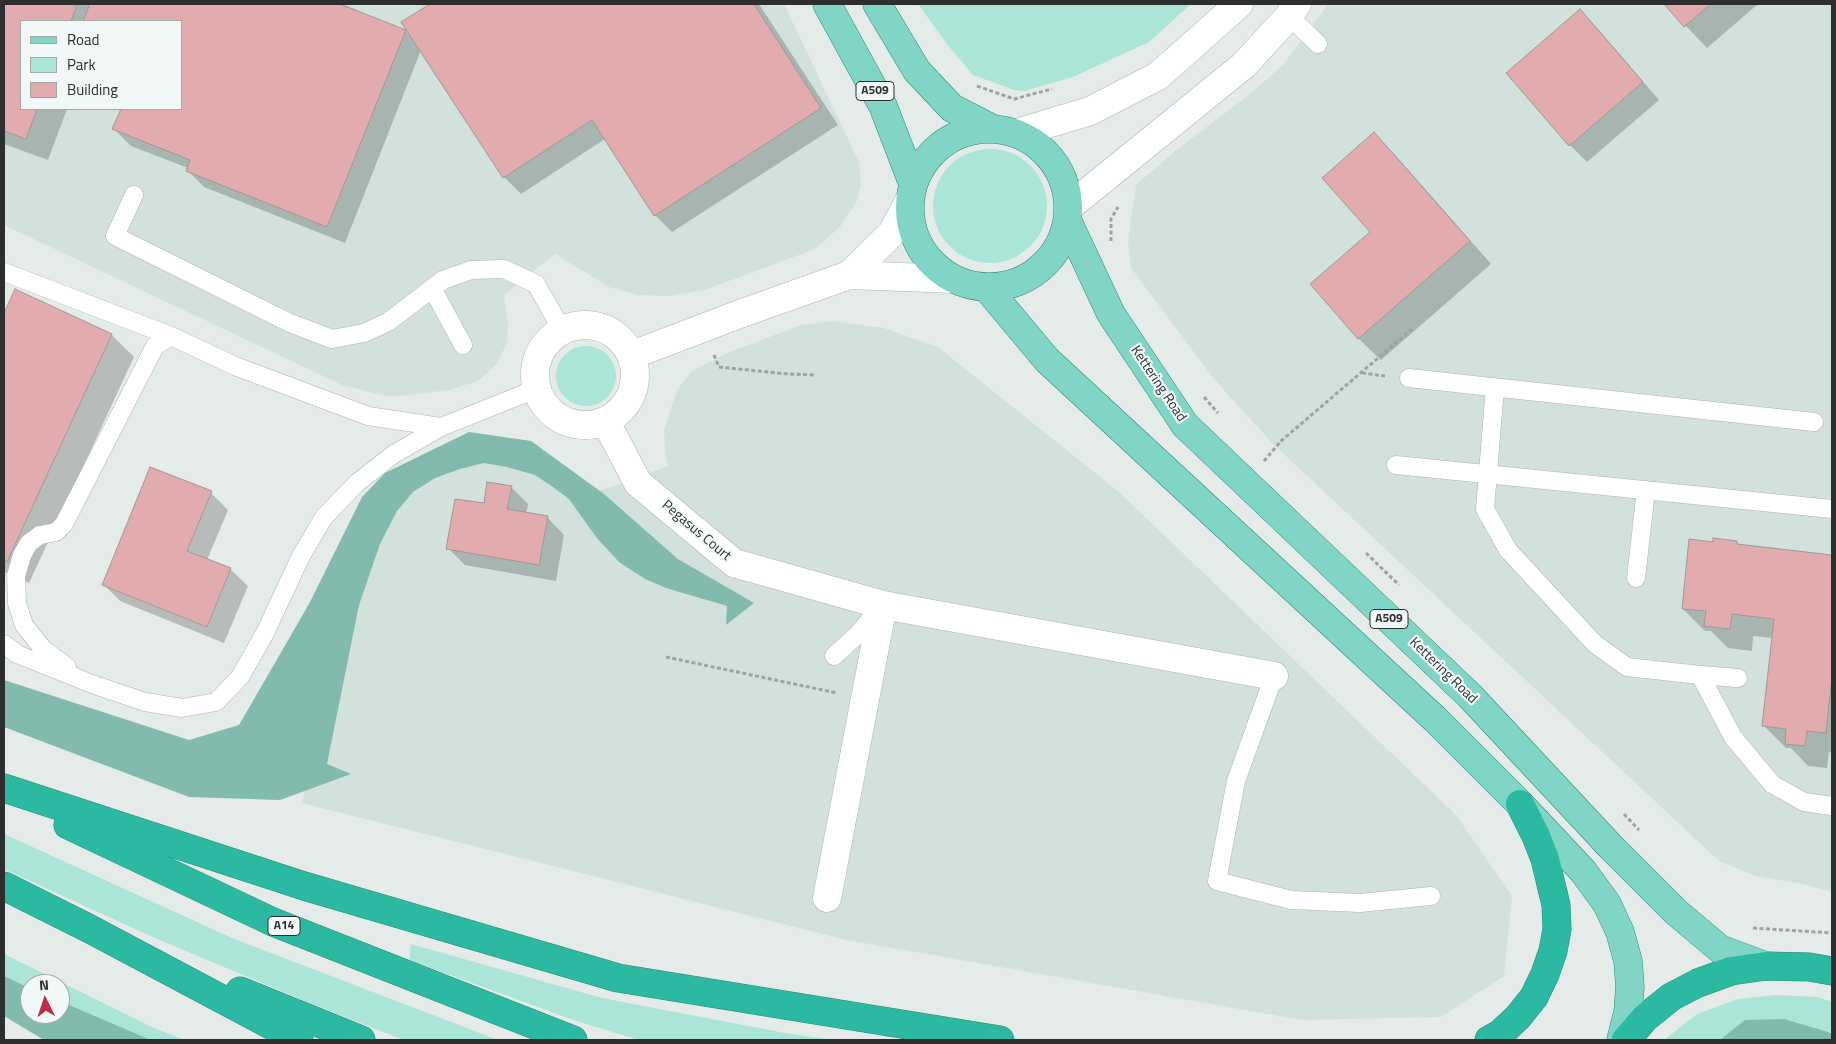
<!DOCTYPE html>
<style>
body{margin:0}
#map{position:relative;width:1836px;height:1044px;overflow:hidden;background:#e5ebe9;font-family:"Titillium Web",sans-serif}
canvas{display:block}
.frame{position:absolute;inset:0;border:5px solid #2c2f2e;pointer-events:none}
.legend{position:absolute;left:20px;top:20px;width:162px;height:90px;box-sizing:border-box;background:#f2f8f7;border:1px solid #a3a8a7;margin:0;padding:6px 9px;list-style:none;font-size:15px;color:#2c2f2e}
.legend li{display:flex;align-items:center;gap:10px;height:25px}
.legend b{width:25px;border:1px solid #a3a8a7}
.north{position:absolute;left:20px;top:974px;width:50px;height:50px;box-sizing:border-box;background:#f2f8f7;border:1px solid #a3a8a7;border-radius:50%;rotate:356deg;font-size:14px;font-weight:700;line-height:20px;text-align:center;color:#2c2f2e}
.north::after{content:'';display:block;margin:auto;width:18px;height:22px;background:#bf2e48;clip-path:polygon(50% 0,100% 100%,50% 72%,0 100%)}
</style>
<div id="map">
<canvas width="1836" height="1044"></canvas>
<div class="frame"></div>
<ul class="legend">
<li><b style="height:6px;background:#80d5c7"></b>Road</li>
<li><b style="height:14px;background:#abe5d7"></b>Park</li>
<li><b style="height:14px;background:#e2acae"></b>Building</li>
</ul>
<div class="north">N</div>
</div>
<script>
const ctx = document.querySelector('canvas').getContext('2d');
ctx.lineJoin = 'round';
function fillPath(path, color) {
  ctx.fillStyle = color;
  ctx.fill(path, 'evenodd');
}
function shape(rows) {
  const path = new Path2D();
  for (const r of rows) {
    if (r.length === 3) {
      path.moveTo(r[0] + r[2], r[1]);
      path.arc(r[0], r[1], r[2], 0, 2 * Math.PI);
      continue;
    }
    path.moveTo(r[0], r[1]);
    for (let i = 2; i < r.length; i += 2) path.lineTo(r[i], r[i + 1]);
  }
  return path;
}
function stroke(path, color, width, dash) {
  ctx.strokeStyle = color;
  ctx.lineWidth = width;
  ctx.lineCap = dash ? 'butt' : 'round';
  ctx.setLineDash(dash || []);
  ctx.stroke(path);
}
function label(font, color, halo, rows, align = 'center') {
  ctx.font = font + ' "Titillium Web",sans-serif';
  ctx.lineWidth = 4.5;
  ctx.setLineDash([]);
  ctx.textBaseline = 'middle';
  ctx.strokeStyle = halo;
  ctx.fillStyle = color;
  for (const [text, x, y, turn = 0] of rows) {
    ctx.save();
    ctx.translate(x, y);
    ctx.rotate((+turn || 0) * Math.PI / 180);
    ctx.textAlign = isNaN(turn) ? turn : align;
    if (halo) ctx.strokeText(text, 0, 0);
    ctx.fillText(text, 0, 0);
    ctx.restore();
  }
}
fillPath(shape([
 [4,4,784,4,859,162,861,183,857,201,840,227,815,249,705,290,670,296,637,295,609,287,555,254,504,295,508,325,507,343,496,365,478,381,449,390,400,396,387,396,344,386,4,225],
 [21,21,181,21,181,109,21,109],
 [1328,4,1832,4,1832,892,1807,885,1756,876,1719,861,1273,444,1214,379,1131,268,1128,241,1136,185,1175,151,1250,94,1283,65],
 [833,321,884,328,938,347,1119,492,1456,815,1512,896,1504,976,1441,1017,1302,1020,847,940,302,803,356,544,469,432,531,441,599,491,668,466,665,451,664,430,677,390,692,371,730,352,801,325]
]), '#d3e1dd');
fillPath(shape([
 [918,4,1191,4,1149,42,1073,77,1025,91,1014,90,973,75,947,44],
 [990,206,57],
 [586,376,30],
 [4,834,232,938,498,1040,404,1040,312,1004,148,935,4,869],
 [411,944,602,998,785,1033,834,1040,639,1040,576,1021,409,960],
 [4,954,152,1027,184,1040,151,1040,60,1001,60,984,30,984,30,988,4,976],
 [1777,995,1818,997,1832,1002,1832,1040,1664,1040,1697,1014,1738,999]
]), '#abe5d7');
fillPath(shape([
 [469,432,531,441,604,494,678,559,754,603,726,625,727,606,666,588,645,579,619,562,596,537,569,499,553,487,535,475,507,467,484,463,460,469,435,478,413,492,397,511,380,544,359,605,327,764,351,774,280,800,189,797,4,727,4,680,189,740,239,725,309,604,362,497,385,473],
 [4,976,30,988,30,1014,60,1014,60,1001,151,1040,44,1040,4,1016],
 [1784,1019,1828,1032,1832,1034,1832,1040,1720,1040,1745,1020]
]), '#82bbad');
fillPath(shape([
 [4,4,337,4,405,31,410,35,403,23,432,4,759,4,838,125,672,232,655,215,605,139,521,194,504,177,421,50,345,243,204,187,187,170,188,168,131,146,114,129,122,109,181,109,181,21,21,21,21,109,67,109,48,160,4,144],
 [1665,4,1758,4,1707,48],
 [1580,11,1597,28,1659,100,1587,162,1570,145,1508,73],
 [1374,134,1396,156,1491,264,1381,360,1359,339,1311,284,1371,232],
 [15,291,112,335,134,357,29,583,4,572,4,316],
 [511,487,528,504,526,514,547,517,564,535,556,581,465,565,448,548,485,505],
 [211,493,228,510,207,560,230,569,248,586,224,643,120,601,103,584],
 [1714,543,1737,543,1740,546,1832,556,1832,753,1829,752,1827,768,1808,766,1791,748,1786,748,1764,726,1773,638,1753,636,1752,651,1728,648,1711,631,1705,631,1683,609]
]), '#0003');
const building = shape([
 [4,4,77,4,71,21,21,21,21,109,37,109,26,139,4,131,4,4],
 [90,4,340,4,406,30,327,227,186,171,190,160,112,129,121,109,181,109,181,21,83,21,90,4],
 [430,4,754,4,821,108,654,216,592,120,503,178,401,22,430,4],
 [1664,4,1711,4,1684,27,1664,4],
 [1580,9,1643,82,1569,146,1506,73,1580,9],
 [1374,132,1470,241,1358,339,1310,284,1370,232,1322,178,1374,132],
 [15,289,112,334,7,562,4,561,4,313,15,289],
 [150,467,212,491,187,551,231,568,207,627,102,585,150,467],
 [487,482,512,486,507,509,548,516,539,565,446,549,455,499,484,503,487,482],
 [1713,538,1737,541,1737,544,1832,555,1832,677,1826,733,1807,731,1805,746,1785,744,1786,729,1762,726,1774,619,1732,614,1730,629,1704,626,1706,611,1682,609,1689,539,1713,542,1713,538]
]);
fillPath(building, '#e2acae');
stroke(building, '#9e9898', 1);
const lane = shape([
 [1289,16,1318,44],
 [134,195,115,236,290,323,332,339,364,333,388,322,443,280,471,270,504,269,536,284,562,330],
 [4,272,171,336,235,366,368,416,441,427],
 [432,288,463,345],
 [1409,378,1814,422],
 [1495,387,1485,509,1508,550,1595,644,1627,667,1700,675,1733,737,1772,784,1804,802,1832,806],
 [1396,465,1832,509],
 [1636,578,1646,490],
 [4,644,17,654,92,684,145,702,182,708,216,702,240,677,265,633,301,556,324,517,358,482,394,454,441,427,536,389],
 [834,656,856,636,880,608],
 [67,667,43,649,24,625,17,603,16,576,22,555,29,543,40,535,56,532,64,524,155,346,171,336],
 [1700,675,1738,678],
 [1274,676,1236,781,1217,881,1291,900,1360,903,1431,896]
]);
const street = shape([
 [849,275,892,233,910,199],
 [585,375,50],
 [632,355,737,315,849,275,954,279],
 [606,422,638,483,734,563,883,605,1274,676],
 [827,898,883,605]
]);
const secondary = shape([
 [1017,133,1090,111,1158,76,1239,4],
 [1069,207,1244,65,1289,16,1297,4]
]);
const primary = shape([
 [827,4,883,106,913,184],
 [877,4,917,71,952,108,991,128],
 [989,208,79],
 [1068,222,1111,314,1185,425,1470,696,1610,846,1676,912,1720,949,1766,966],
 [986,287,1047,360,1436,720,1520,804,1583,871,1607,904,1620,932,1628,961,1630,987,1628,1012,1621,1040]
]);
const highway = shape([
 [4,788,304,886,618,978,1000,1040],
 [68,825,273,922,573,1040],
 [4,886,90,929,299,1040],
 [240,991,361,1040],
 [1489,1040,1500,1034,1518,1017,1534,997,1545,974,1553,951,1557,929,1556,905,1545,859,1536,836,1520,804],
 [1626,1040,1645,1018,1671,997,1698,983,1731,971,1766,966,1809,967,1832,971]
]);
stroke(lane, '#aeb4b2', 19);
stroke(street, '#aeb4b2', 29);
stroke(secondary, '#aeb4b2', 29);
stroke(primary, '#2b8979', 29);
stroke(highway, '#2b8979', 29);
stroke(shape([
 [977,86,1014,99,1052,89],
 [1111,241,1111,219,1118,207],
 [714,355,719,367,788,374,815,375],
 [1362,373,1385,376],
 [1204,397,1218,413],
 [1264,461,1281,441,1412,329],
 [1366,553,1399,585],
 [666,657,837,693],
 [1624,814,1639,830],
 [1753,928,1832,933]
]), '#9ea3a1', 3, [4, 2.5]);
stroke(lane, '#fff', 18);
stroke(street, '#fff', 28);
stroke(secondary, '#fff', 28);
stroke(primary, '#80d5c7', 28);
stroke(highway, '#2bb9a1', 28);
for (const [x, y, w] of [
 [875,91,38],
 [1389,619,38],
 [284,926,32]
]) {
  const box = new Path2D();
  box.roundRect(x - w / 2, y - 9.5, w, 19, 4);
  ctx.fillStyle = '#f2f8f7';
  ctx.fill(box);
  stroke(box, '#2c2f2e', 1);
}
label('bold 12px', '#2c2f2e', null, [
 ["A509",875,91],
 ["A509",1389,619],
 ["A14",284,926]
]);
label('14px', '#2c2f2e', '#f2f8f7', [
 ["Kettering Road",1158,384,56],
 ["Pegasus Court",696,531,40],
 ["Kettering Road",1443,671,44]
]);
</script>
